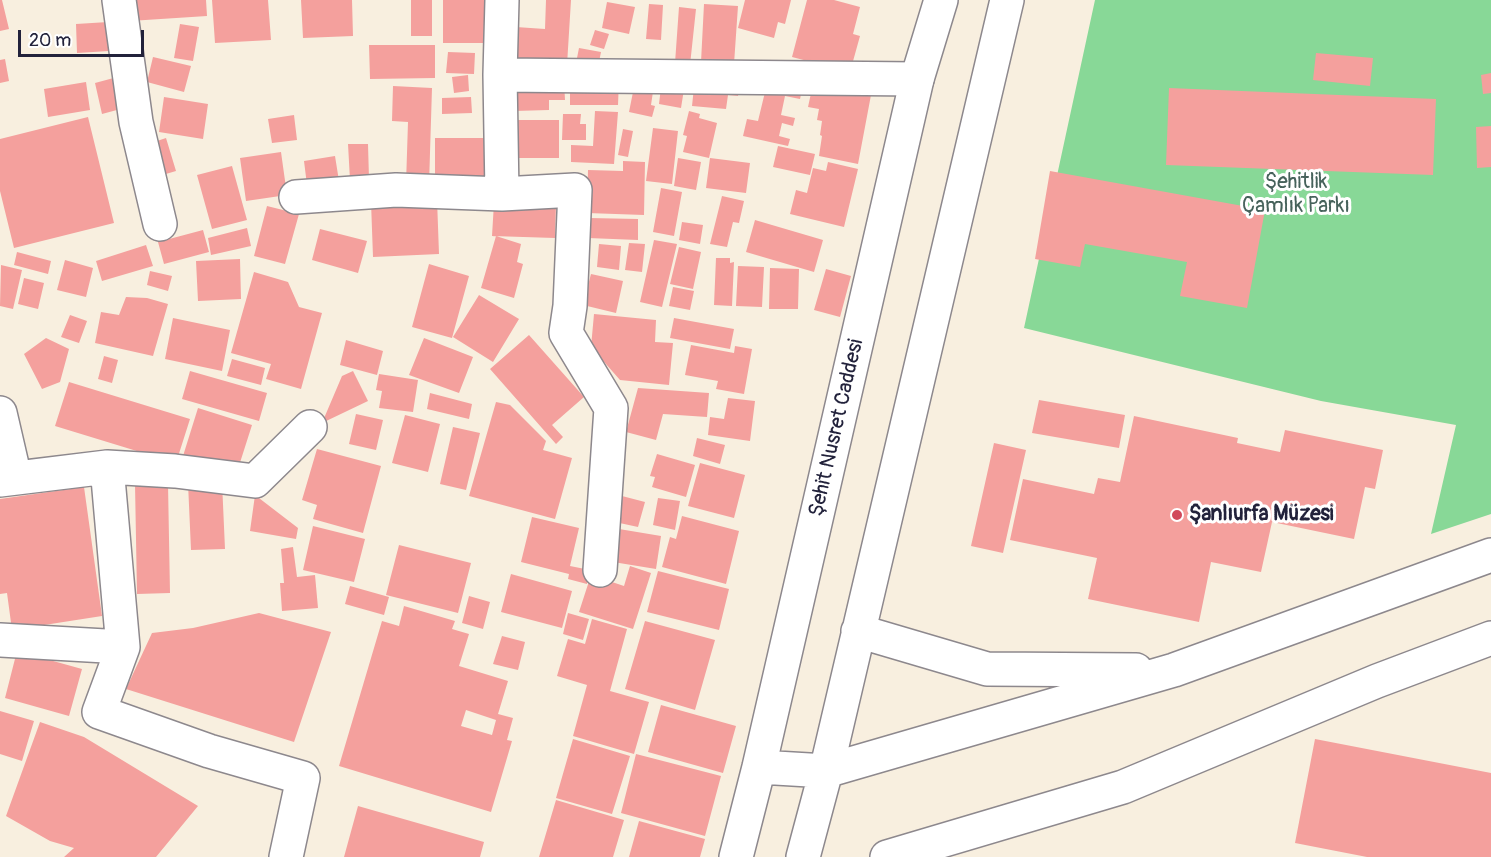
<!DOCTYPE html>
<meta charset="utf-8">
<style>
body{margin:0}
#map{position:relative;width:1491px;height:857px;overflow:hidden;background:#f8efdf;font-family:Pangolin,sans-serif}
canvas{display:block}
.scale{position:absolute;left:18px;top:30px;width:126px;height:27px;box-sizing:border-box;border:3px solid #22223b;border-top:0;padding-left:8px;font-size:18px;line-height:21px;white-space:nowrap;color:#22223b;-webkit-text-stroke:4px #fff;paint-order:stroke}
</style>
<div id="map">
<canvas width="1491" height="857"></canvas>
<div class="scale">20 m</div>
</div>
<script>
const ctx = document.querySelector('canvas').getContext('2d');
ctx.lineJoin = 'round';
function fillPath(path, color) {
  ctx.fillStyle = color;
  ctx.fill(path, 'evenodd');
}
function shape(rows) {
  const path = new Path2D();
  for (const r of rows) {
    path.moveTo(r[0], r[1]);
    for (let i = 2; i < r.length; i += 2) path.lineTo(r[i], r[i + 1]);
  }
  return path;
}
function stroke(path, color, width, dash) {
  ctx.strokeStyle = color;
  ctx.lineWidth = width;
  ctx.lineCap = dash ? 'butt' : 'round';
  ctx.setLineDash(dash || []);
  ctx.stroke(path);
}
function label(font, color, halo, rows, align = 'center') {
  ctx.font = font + ' Pangolin,sans-serif';
  ctx.lineWidth = 6;
  ctx.setLineDash([]);
  ctx.textBaseline = 'middle';
  ctx.strokeStyle = halo;
  ctx.fillStyle = color;
  for (const [text, x, y, turn = 0] of rows) {
    ctx.save();
    ctx.translate(x, y);
    ctx.rotate((+turn || 0) * Math.PI / 180);
    ctx.textAlign = isNaN(turn) ? turn : align;
    if (halo) ctx.strokeText(text, 0, 0);
    ctx.fillText(text, 0, 0);
    ctx.restore();
  }
}
fillPath(shape([
 [1095,0,1491,0,1491,514,1431,534,1456,425,1321,401,1024,328]
]), '#88d897');
fillPath(shape([
 [0,0,2,0,9,29,0,31],
 [128,0,206,0,207,16,130,21],
 [212,0,268,0,271,40,215,43],
 [301,0,352,0,353,36,303,38],
 [411,0,432,0,432,36,411,36],
 [443,0,490,0,489,43,443,43],
 [546,0,571,0,567,65,514,63,516,27,545,29],
 [745,0,791,0,785,24,778,22,774,38,738,28],
 [807,0,834,0,860,7,853,34,860,36,850,72,792,57],
 [607,2,635,7,629,34,602,28],
 [649,4,663,5,661,40,646,39],
 [704,4,738,6,734,64,701,62],
 [679,7,696,9,690,65,675,63],
 [108,22,109,51,77,53,76,24],
 [180,24,199,27,193,61,174,58],
 [595,30,609,34,604,49,590,45],
 [369,45,435,45,435,78,370,79],
 [579,48,601,52,597,72,575,68],
 [448,52,475,53,474,74,446,73],
 [1316,53,1373,58,1370,86,1313,80],
 [153,57,191,66,184,92,147,82],
 [5,59,9,81,0,83,0,60],
 [1491,73,1491,93,1483,94,1481,75],
 [468,75,469,91,454,93,452,77],
 [121,76,128,107,102,114,95,83],
 [695,78,740,83,738,96,728,95,726,109,692,106],
 [662,79,685,83,681,108,659,104],
 [564,80,565,100,549,100,549,110,514,111,513,81],
 [570,80,619,80,618,105,570,105],
 [86,82,90,110,48,117,44,89],
 [635,82,654,85,651,105,655,106,652,117,629,112],
 [813,84,871,95,858,164,819,156,822,136,820,135,822,121,817,120,819,109,808,107],
 [393,86,432,88,429,185,406,184,408,122,392,121],
 [1169,88,1436,99,1433,175,1166,165],
 [802,90,800,99,785,96,781,115,795,118,793,126,782,123,779,136,790,139,788,146,743,136,747,119,758,121,765,92],
 [164,97,208,104,203,139,159,132],
 [471,97,472,113,442,114,442,98],
 [595,111,618,112,614,164,571,162,571,145,593,146],
 [689,111,700,114,699,118,717,123,709,158,683,152,687,136,683,135],
 [563,114,581,114,580,124,586,124,586,140,562,140],
 [294,115,297,140,272,143,268,119],
 [88,117,114,223,14,248,0,191,0,139],
 [509,120,559,120,559,158,509,158],
 [1491,126,1491,167,1477,168,1476,127],
 [653,128,678,131,672,184,646,181],
 [623,129,633,131,628,157,618,155],
 [166,138,176,171,159,176,148,144],
 [435,138,484,138,484,186,435,186],
 [348,144,368,144,369,179,350,180],
 [778,146,815,154,810,175,773,167],
 [281,152,287,195,246,201,240,158],
 [335,156,339,181,307,185,304,161],
 [678,158,701,162,696,190,674,186],
 [710,158,750,163,746,193,706,188],
 [623,161,645,162,644,215,587,213,588,170,623,171],
 [828,162,858,169,844,227,790,214,796,190,807,193,813,168,826,171],
 [232,166,247,220,212,229,197,175],
 [1050,171,1265,210,1247,308,1180,296,1187,262,1085,244,1080,267,1035,259],
 [661,188,682,192,674,236,653,232],
 [722,196,744,201,739,223,733,222,727,247,710,244],
 [437,199,439,254,373,257,371,202],
 [494,203,556,204,555,238,492,236],
 [267,206,299,214,285,264,254,256],
 [589,218,638,219,638,240,588,238],
 [755,220,823,240,814,272,746,252],
 [682,222,703,225,700,244,679,240],
 [247,228,251,246,211,255,208,238],
 [320,229,367,241,358,273,312,260],
 [203,230,209,252,164,264,158,242],
 [496,236,521,244,517,262,523,264,514,298,481,288],
 [654,240,677,244,662,307,640,302],
 [629,243,645,244,642,272,625,270],
 [599,244,621,246,619,270,597,267],
 [146,245,153,266,102,281,96,261],
 [679,247,701,252,693,289,670,284],
 [17,252,51,261,48,274,14,265],
 [716,258,730,258,730,263,734,262,732,306,714,305],
 [240,259,241,299,198,301,196,261],
 [65,260,93,268,86,297,57,290],
 [429,264,469,276,452,338,412,327],
 [1,265,22,270,13,309,0,306],
 [738,266,764,267,762,307,736,306],
 [770,268,799,269,798,309,769,309],
 [826,269,851,276,840,317,814,310],
 [150,271,172,276,168,291,147,285],
 [254,272,288,282,299,307,322,313,301,389,266,379,271,364,231,353],
 [591,274,623,281,616,313,583,305],
 [24,278,44,283,38,309,18,304],
 [673,287,694,291,690,310,669,306],
 [479,295,519,319,493,362,453,337],
 [126,297,147,298,168,304,153,356,95,343,101,312,119,315],
 [594,314,656,320,655,342,673,343,669,385,620,380,591,347],
 [70,315,87,321,79,343,61,337],
 [173,318,230,330,222,371,165,359],
 [674,318,734,329,730,349,670,338],
 [529,335,584,397,552,425,563,437,556,444,490,369],
 [46,338,69,349,60,382,42,389,24,354],
 [424,338,473,357,459,393,409,375],
 [346,340,383,351,377,375,340,365],
 [691,345,734,353,735,346,752,349,744,394,716,389,718,381,685,375],
 [104,356,118,360,112,383,98,379],
 [232,359,265,368,261,385,227,376],
 [190,371,267,393,259,421,182,399],
 [353,371,368,401,322,423,342,376],
 [379,374,418,380,413,412,379,408,382,391,376,390],
 [69,382,190,419,176,463,55,426],
 [638,388,709,393,707,417,663,414,656,440,626,432],
 [430,393,472,404,469,419,427,409],
 [728,398,755,401,750,441,708,435,710,417,724,419],
 [1039,400,1125,415,1119,448,1032,433],
 [496,402,510,405,546,441,543,450,572,458,555,519,469,496],
 [198,408,252,425,237,472,183,456],
 [356,414,383,420,376,450,349,444],
 [405,415,440,424,428,472,392,463],
 [1134,416,1238,438,1237,443,1280,452,1285,430,1383,450,1375,489,1365,487,1354,539,1272,522,1261,572,1211,562,1199,622,1088,599,1097,558,1010,540,1023,479,1094,494,1098,478,1120,482],
 [453,427,480,433,466,490,440,484],
 [697,438,725,445,720,464,693,456],
 [994,443,1026,450,1003,553,971,546],
 [317,449,381,466,363,533,313,519,317,505,302,500],
 [657,454,695,465,686,497,652,487,655,477,650,476],
 [700,463,745,475,734,518,688,506],
 [222,482,225,549,191,550,188,483],
 [135,484,168,484,170,593,137,594],
 [84,487,102,616,12,630,7,593,0,594,0,499],
 [255,495,298,528,296,539,250,531],
 [622,496,645,502,638,527,615,522],
 [658,498,680,501,675,530,653,525],
 [682,516,739,531,726,584,662,567,670,537,676,539],
 [532,517,579,528,570,566,590,570,587,584,568,579,569,574,521,562],
 [313,526,365,539,354,582,303,570],
 [613,528,661,536,656,569,607,561],
 [399,545,471,563,458,613,386,595],
 [293,547,297,577,315,575,318,608,282,611,280,583,284,583,281,549],
 [630,566,651,573,633,629,579,612,591,575,624,586],
 [658,571,729,589,719,630,647,612],
 [511,574,572,591,562,628,501,612],
 [350,586,389,597,384,615,345,604],
 [469,596,490,602,483,629,462,623],
 [404,606,455,621,452,629,469,634,459,666,508,681,498,714,513,718,507,740,512,741,491,812,339,766,382,621,399,626],
 [466,710,496,720,492,735,461,726],
 [259,613,331,632,294,742,126,689,152,633,193,628],
 [568,613,589,619,583,640,563,634],
 [592,619,627,629,610,691,649,702,634,754,573,736,587,685,557,676,568,639,585,644],
 [645,621,715,640,695,710,625,689],
 [502,636,525,642,518,670,493,664],
 [17,651,82,669,69,716,5,698],
 [661,705,736,726,723,773,648,752],
 [0,711,34,721,22,761,0,754],
 [40,722,84,737,198,806,156,857,64,857,74,848,50,841,6,816],
 [573,739,630,756,612,814,556,798],
 [1315,739,1491,773,1491,857,1367,857,1295,843],
 [636,754,721,776,705,836,621,813],
 [556,800,624,820,613,857,539,857],
 [358,806,484,842,480,857,344,857],
 [639,821,705,839,700,857,629,857]
]), '#f4a09d');
const street = shape([
 [119,0,136,122,160,224],
 [502,0,500,75,502,194,575,190,570,306,566,333,611,408,600,570],
 [500,75,917,79],
 [296,197,396,190,502,194],
 [0,413,15,478],
 [107,467,175,471,255,481,310,427],
 [0,480,107,467,123,647],
 [0,640,123,647,99,712,209,751,303,778,286,857]
]);
const secondary = shape([
 [858,631,987,669,1136,670],
 [759,767,826,771,1174,670,1491,555],
 [736,857,759,767,917,79,941,0],
 [803,857,826,771,1007,0],
 [887,857,1123,787,1377,681,1491,638]
]);
stroke(street, '#8d888d', 36);
stroke(secondary, '#8d888d', 36);
stroke(street, '#fff', 33);
stroke(secondary, '#fff', 33);
for (const [x, y, r, color] of [
 [1177,515,6,"#d1495b"]
]) {
  const dot = new Path2D();
  dot.arc(x, y, r, 0, 2 * Math.PI);
  ctx.fillStyle = color;
  ctx.fill(dot);
  stroke(dot, '#fff', 2);
}
label('21px', '#46625b', '#fff', [
 ["Şehitlik",1296,183],
 ["Çamlık Parkı",1296,207]
]);
label('21px', '#22223b', '#fff', [
 ["Şehit Nusret Caddesi",837,428,-77]
]);
label('bold 21px', '#22223b', '#fff', [
 ["Şanlıurfa Müzesi",1189,515]
], 'left');
</script>
